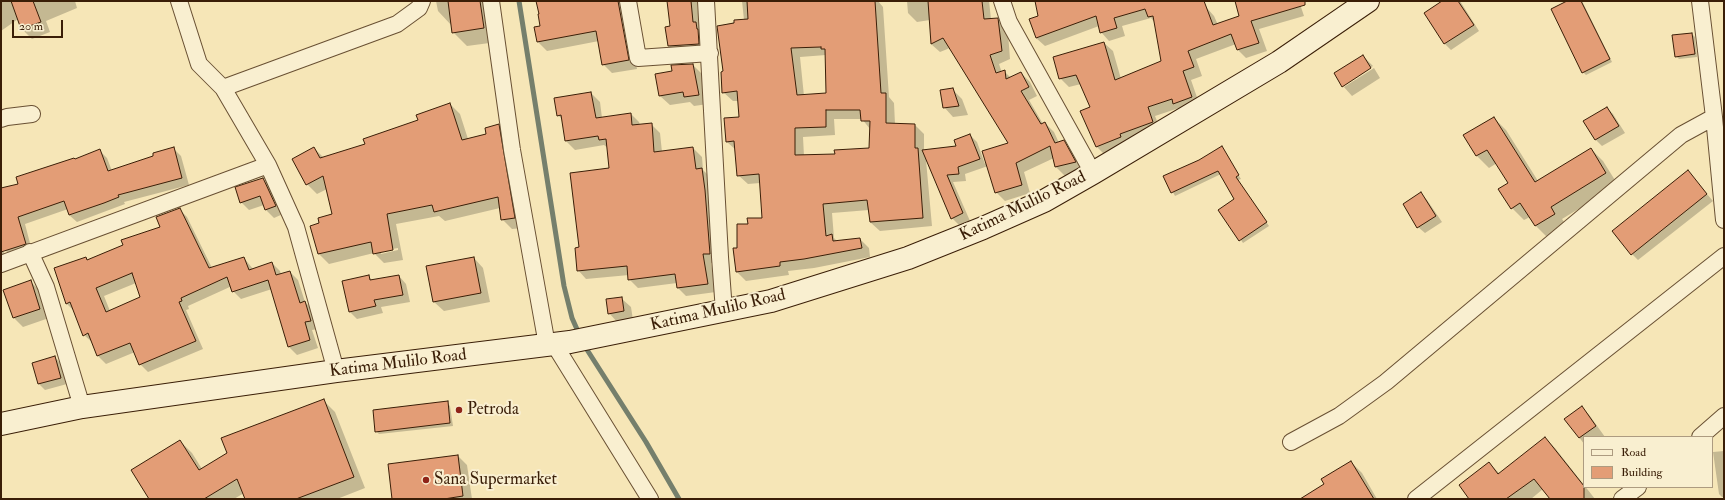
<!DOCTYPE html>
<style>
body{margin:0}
#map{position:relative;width:1725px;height:500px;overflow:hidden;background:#f6e6b7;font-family:"IM FELL Double Pica",serif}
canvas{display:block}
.frame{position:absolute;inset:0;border:2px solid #3a1e07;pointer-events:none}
.legend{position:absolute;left:1583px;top:436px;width:130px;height:52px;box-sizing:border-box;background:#f9efd0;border:1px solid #ad9b80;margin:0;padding:5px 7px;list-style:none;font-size:12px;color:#3a1e07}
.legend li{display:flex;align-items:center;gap:8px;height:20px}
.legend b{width:20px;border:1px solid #ad9b80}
.scale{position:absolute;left:12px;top:20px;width:51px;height:18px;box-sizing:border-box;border:2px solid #3a1e07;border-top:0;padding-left:5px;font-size:12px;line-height:14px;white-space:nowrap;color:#3a1e07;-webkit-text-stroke:3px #f9efd0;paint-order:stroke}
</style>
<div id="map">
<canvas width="1725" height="500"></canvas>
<div class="frame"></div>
<ul class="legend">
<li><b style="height:5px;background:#f9efd0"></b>Road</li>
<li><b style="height:11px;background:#e39d76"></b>Building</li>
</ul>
<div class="scale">20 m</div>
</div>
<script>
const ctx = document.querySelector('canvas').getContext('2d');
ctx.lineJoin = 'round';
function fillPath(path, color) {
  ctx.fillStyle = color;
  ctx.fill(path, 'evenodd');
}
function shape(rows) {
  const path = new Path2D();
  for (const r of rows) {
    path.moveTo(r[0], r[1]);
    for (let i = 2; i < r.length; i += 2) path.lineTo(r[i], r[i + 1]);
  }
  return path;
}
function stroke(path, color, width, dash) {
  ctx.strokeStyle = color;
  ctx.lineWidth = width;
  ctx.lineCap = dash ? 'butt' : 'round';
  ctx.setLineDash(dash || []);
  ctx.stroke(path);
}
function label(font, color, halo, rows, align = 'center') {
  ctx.font = font + ' "IM FELL Double Pica",serif';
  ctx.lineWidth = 4;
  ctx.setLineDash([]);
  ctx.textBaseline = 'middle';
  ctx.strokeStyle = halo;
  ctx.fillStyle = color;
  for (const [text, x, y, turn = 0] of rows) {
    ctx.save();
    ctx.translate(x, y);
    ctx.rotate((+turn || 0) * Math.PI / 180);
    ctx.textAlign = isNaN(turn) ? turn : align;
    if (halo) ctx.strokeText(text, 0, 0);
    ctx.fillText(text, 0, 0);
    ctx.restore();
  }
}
fillPath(shape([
 [1,1,75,1,77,8,46,21,50,32,32,39,22,29,18,19,1,31],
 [436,1,494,1,497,42,467,46,453,32,452,26,438,11],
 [537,1,624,1,637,69,612,73,603,64,599,41,547,51,538,42,541,27,540,14],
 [668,1,697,1,699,27,702,30,706,51,676,53,669,46,671,27],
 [742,1,878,1,883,7,889,97,894,103,895,124,915,125,924,134,924,150,958,147,970,135,977,142,985,164,1009,144,950,48,940,52,931,44,930,20,917,22,908,13,907,1,989,1,991,19,997,19,1006,28,1008,33,1010,59,999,64,1002,73,1005,72,1011,78,1021,73,1030,82,1037,96,1029,100,1043,124,1045,123,1054,132,1059,143,1063,141,1072,150,1084,171,1065,176,1056,167,1054,158,1024,172,1030,193,1005,201,996,192,988,166,965,174,966,181,953,182,970,221,959,225,952,218,926,160,932,226,880,231,870,222,869,210,832,213,834,238,838,242,860,239,869,248,870,257,814,268,788,271,789,275,746,281,737,272,738,248,749,225,763,219,760,183,748,184,738,175,736,150,727,142,740,118,739,101,733,101,723,92,724,72,718,26,744,20],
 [826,55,827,94,804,96,800,57],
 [834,119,862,119,870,129,870,149,836,155,804,156,803,137,835,135],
 [1036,1,1167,1,1206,7,1214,16,1218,25,1240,17,1236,1,1299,1,1304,16,1259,29,1267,51,1246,58,1238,50,1236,44,1196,59,1202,76,1191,80,1200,106,1183,112,1179,108,1155,116,1161,131,1105,155,1097,147,1082,111,1091,107,1081,84,1069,87,1060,78,1104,43,1113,51,1121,79,1163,61,1155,23,1151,18,1122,26,1125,36,1109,41,1101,32,1099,26,1045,46,1036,38,1040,16],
 [1444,1,1460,1,1479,31,1451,50,1445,44,1425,13],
 [1569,1,1582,1,1612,62,1586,75,1583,72],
 [1692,34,1695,37,1697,57,1679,59,1676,56],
 [1363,56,1373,66,1344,84,1344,87,1374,68,1380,78,1352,96,1343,86],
 [693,65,702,74,708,104,694,106,690,102,670,105,660,96,657,75,673,72],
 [952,89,962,99,968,115,953,117,944,107],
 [591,93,600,102,602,118,631,114,639,122,640,125,651,124,660,133,662,152,693,148,702,157,703,170,711,178,719,262,711,263,716,292,686,296,678,288,677,283,638,288,629,279,629,275,586,279,578,270,580,248,610,169,608,148,604,145,575,150,566,141,563,120,558,115],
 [450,104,460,114,468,139,487,134,498,126,508,136,524,228,512,229,502,219,500,208,445,221,439,216,396,224,403,260,384,263,374,253,329,264,319,254,321,224,333,215,327,189,317,194,307,184,314,148,324,158,366,145,420,121],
 [398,248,398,250,381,254,381,251],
 [1607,108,1613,114,1625,133,1602,146,1596,140,1585,121],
 [1494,118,1506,130,1538,181,1591,149,1603,161,1618,185,1562,219,1567,226,1548,238,1536,226,1530,217,1524,220,1512,208,1500,189,1509,183,1497,163,1489,168,1477,156,1465,135],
 [1222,148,1241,179,1238,180,1269,226,1243,243,1220,210,1236,200,1221,174,1175,196,1165,177,1199,161],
 [174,149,181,156,189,185,124,202,125,204,77,222,69,215,68,209,25,224,32,251,13,257,5,250,1,233,1,189,20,184,100,151,107,158,112,171,155,157],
 [1688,172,1713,201,1638,260,1632,254],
 [263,179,271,187,283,214,274,218,266,210,264,205,249,210,241,202],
 [1421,194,1427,200,1442,222,1425,233,1418,227],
 [179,209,187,217,212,268,244,258,253,269,272,263,280,271,281,275,290,272,298,280,305,302,313,310,318,329,312,330,318,348,297,355,289,347,272,289,241,299,233,291,232,286,188,306,189,309,186,310,203,349,148,372,140,364,135,352,106,364,98,356,93,343,84,335,74,311,66,303,86,258,88,260,124,246,161,227],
 [136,283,141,298,110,311,104,296],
 [1,248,9,261,1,264],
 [474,258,483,268,490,302,444,311,434,302],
 [368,276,373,281,399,276,406,284,410,302,381,307,383,313,357,319,350,312],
 [30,281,40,291,49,318,23,327,14,318,4,290],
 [621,298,631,307,633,320,618,323,609,313],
 [55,357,61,364,67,384,45,390,39,384,33,363],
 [323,400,335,412,365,488,337,499,246,499,244,493,234,499,150,499,180,441,192,453,202,469],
 [447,403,450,406,453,426,379,434,376,431],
 [1582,407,1590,416,1605,437,1584,437,1584,444,1566,419],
 [1545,438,1555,448,1595,499,1551,499,1543,489,1531,499,1470,499,1489,463,1500,474],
 [1724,451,1724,497,1722,497,1719,494,1713,452],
 [458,456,467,465,472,499,393,499],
 [1351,462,1362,473,1377,499,1305,499,1326,484]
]), '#0003');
stroke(shape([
 [519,1,564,286,572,318,580,336],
 [584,345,646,442,679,499]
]), '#757f6c', 5);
const building = shape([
 [11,1,33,1,41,22,21,29,11,1],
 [448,1,480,1,484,28,452,33,448,1],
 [536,1,618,1,629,60,602,65,596,31,537,42,534,27,540,26,538,14,539,14,536,1],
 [667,1,691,1,693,22,696,22,697,29,698,29,699,44,668,46,665,27,670,26,667,1],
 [747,1,875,1,881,93,886,93,886,123,915,124,915,148,918,148,923,218,870,222,867,200,823,204,826,236,832,234,833,241,860,238,862,248,804,259,780,262,780,266,736,272,733,248,737,248,737,224,748,224,747,218,762,218,759,174,737,176,734,141,726,142,724,118,739,117,737,91,722,93,721,72,723,71,717,26,734,23,734,20,748,19,747,1],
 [821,47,821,49,825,49,826,93,797,95,791,48,821,47],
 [826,110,860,110,861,121,870,121,869,148,834,150,835,154,795,155,795,128,826,127,826,110],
 [928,1,982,1,984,19,998,18,1002,51,990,55,996,73,1005,70,1006,79,1021,72,1029,87,1021,91,1041,124,1045,122,1055,143,1064,140,1076,162,1055,167,1050,146,1016,163,1022,185,995,193,982,151,1008,143,943,38,931,44,928,1],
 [1035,1,1204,1,1213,25,1239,16,1235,1,1305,1,1305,5,1251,21,1259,43,1237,50,1231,34,1188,51,1194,67,1183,71,1192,97,1173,104,1172,99,1148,107,1153,122,1120,134,1121,137,1096,147,1080,111,1090,107,1076,75,1059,79,1053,57,1104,42,1115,80,1161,61,1153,16,1148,17,1145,9,1114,18,1117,28,1100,33,1096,16,1036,38,1029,19,1038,16,1035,1],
 [1442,1,1458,1,1474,25,1444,44,1424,13,1442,1],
 [1567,1,1581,1,1610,59,1582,73,1551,9,1567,1],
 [1692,33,1695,54,1675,57,1672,35,1692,33],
 [1363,55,1371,68,1342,87,1334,73,1363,55],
 [693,64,699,95,684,97,683,92,659,96,655,74,672,71,671,65,693,64],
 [953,88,959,106,943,108,940,90,953,88],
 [591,92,596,118,631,113,632,125,652,123,654,152,693,147,696,169,702,168,705,190,710,254,703,254,708,284,677,288,675,274,628,280,627,266,577,271,575,248,579,247,570,173,609,168,606,139,599,140,598,136,565,141,561,115,557,116,554,98,591,92],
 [450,103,462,140,486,134,485,128,499,124,515,218,501,220,498,197,434,212,432,205,387,214,393,250,373,254,371,242,318,254,310,226,319,223,318,218,332,214,323,176,306,185,292,159,314,147,320,158,365,144,363,139,418,120,416,115,450,103],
 [1607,107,1619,126,1595,140,1583,121,1607,107],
 [1494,117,1535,182,1591,148,1606,173,1551,207,1555,214,1535,226,1520,203,1511,209,1498,189,1508,183,1487,150,1476,156,1463,135,1494,117],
 [970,134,980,159,958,167,959,174,947,175,963,213,951,219,922,150,956,146,954,140,970,134],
 [1222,146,1239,175,1236,177,1267,222,1239,241,1218,210,1234,199,1218,171,1171,193,1163,176,1199,160,1222,146],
 [174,147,182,178,118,195,119,197,104,203,69,215,64,201,18,217,26,244,1,252,1,188,18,184,16,177,74,158,75,159,100,149,108,171,153,156,153,153,174,147],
 [1688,170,1707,194,1631,255,1612,231,1688,170],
 [263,178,276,206,265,210,260,196,240,203,235,187,263,178],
 [1421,192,1436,216,1417,228,1403,204,1421,192],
 [180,208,209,268,244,257,249,270,272,262,276,275,290,271,300,303,305,301,311,321,305,322,310,340,288,347,268,280,232,292,227,277,181,298,182,301,179,302,196,341,139,365,130,343,97,356,88,333,83,336,70,302,66,304,54,268,86,257,87,260,123,245,121,240,160,227,156,217,180,208],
 [132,273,140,297,106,312,96,288,132,273],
 [474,257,481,293,433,302,426,266,474,257],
 [369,275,370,280,399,275,403,295,374,300,376,306,349,312,342,281,369,275],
 [31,280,40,309,13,318,3,290,31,280],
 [622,297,624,311,608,314,606,299,622,297],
 [55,356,61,378,38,384,32,363,55,356],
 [324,399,354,477,296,499,245,499,237,479,204,499,149,499,131,470,180,440,199,470,227,453,221,438,324,399],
 [448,401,450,423,375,432,373,410,448,401],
 [1582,406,1596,426,1579,438,1564,419,1582,406],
 [1545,437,1584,486,1584,499,1550,499,1534,479,1506,499,1469,499,1459,485,1489,462,1498,474,1545,437],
 [458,455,463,496,444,499,392,499,388,464,458,455],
 [1351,461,1374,499,1300,499,1324,484,1321,479,1351,461]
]);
fillPath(building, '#e39d76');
stroke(building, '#3a1e07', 1);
const minor = shape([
 [179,1,199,64,223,88,268,165,296,227,336,371],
 [491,1,512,150,547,345],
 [628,1,638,58,710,53],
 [706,1,720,257,724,311],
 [1002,1,1009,22,1093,173],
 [1700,1,1714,117,1724,220],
 [223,88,397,24,419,8,422,1],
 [1,119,7,117,32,114],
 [30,252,46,287,82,407],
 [1,264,268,165],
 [554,344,650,499],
 [1700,437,1724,416],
 [1291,442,1339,416,1386,382,1681,135,1714,117],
 [1416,499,1724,256],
 [1622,499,1638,487]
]);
const secondary = shape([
 [1,424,82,407,336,371,570,342,771,301,908,258,983,228,1044,201,1093,173,1279,62,1368,1]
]);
stroke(minor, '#695033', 18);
stroke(secondary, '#3a1e07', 24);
stroke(minor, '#f9efd0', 16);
stroke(secondary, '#f9efd0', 22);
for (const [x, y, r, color] of [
 [459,410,4,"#8f2418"],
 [426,480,4,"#8f2418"]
]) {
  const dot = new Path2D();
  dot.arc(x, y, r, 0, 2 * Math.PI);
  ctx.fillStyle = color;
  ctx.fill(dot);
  stroke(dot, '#f9efd0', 1.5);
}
label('17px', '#3a1e07', '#f9efd0', [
 ["Katima Mulilo Road",1023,207,-26],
 ["Katima Mulilo Road",718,311,-13],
 ["Katima Mulilo Road",398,364,-7]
]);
label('17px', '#3a1e07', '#f9efd0', [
 ["Petroda",467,410],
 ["Sana Supermarket",434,480]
], 'left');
</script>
